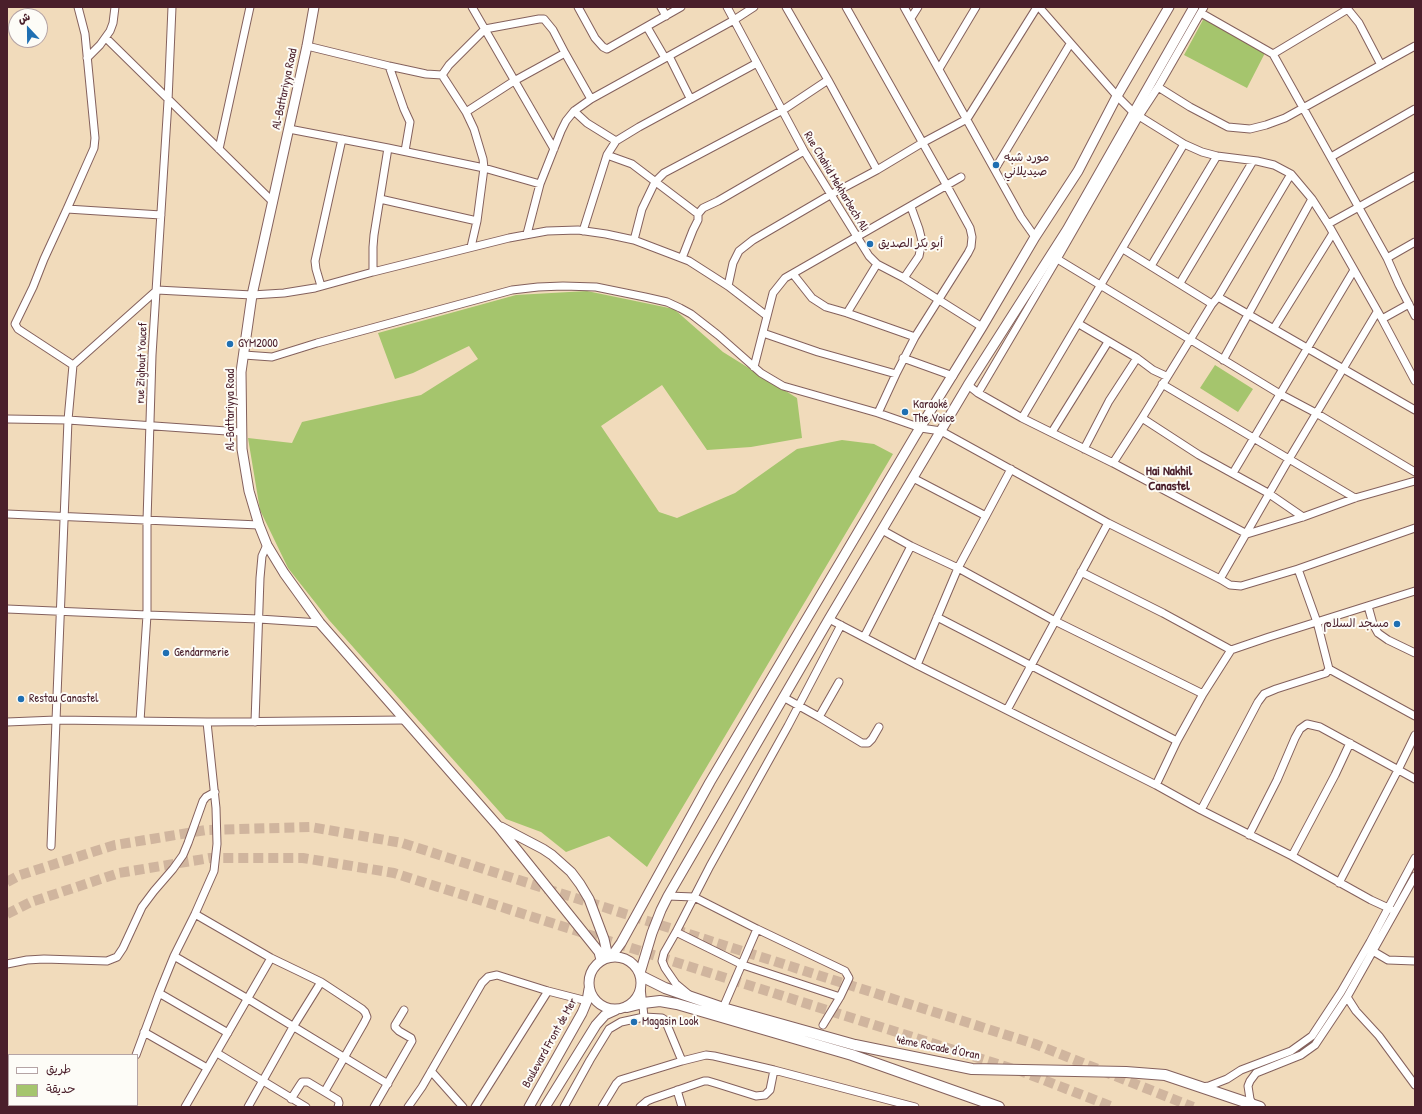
<!DOCTYPE html>
<meta charset="utf-8">
<style>
body{margin:0}
#map{position:relative;width:1422px;height:1114px;overflow:hidden;background:#f1dbbb;font-family:"Patrick Hand","Playpen Sans Arabic",sans-serif}
canvas{display:block}
.frame{position:absolute;inset:0;border:8px solid #4a1f2b;pointer-events:none}
.legend{position:absolute;left:8px;top:1054px;width:130px;height:52px;box-sizing:border-box;background:#fdfcf7;border:1px solid #b5a4a5;margin:0;padding:5px 7px;list-style:none;font-size:12px;color:#4a1f2b}
.legend li{display:flex;align-items:center;gap:8px;height:20px}
.legend b{width:20px;border:1px solid #b5a4a5}
.north{position:absolute;left:8px;top:8px;width:40px;height:40px;box-sizing:border-box;background:#fdfcf7;border:1px solid #b5a4a5;border-radius:50%;rotate:338deg;font-size:11px;font-weight:700;line-height:16px;text-align:center;color:#4a1f2b}
.north::after{content:'';display:block;margin:auto;width:14px;height:18px;background:#1f6fb2;clip-path:polygon(50% 0,100% 100%,50% 72%,0 100%)}
</style>
<div id="map">
<canvas width="1422" height="1114"></canvas>
<div class="frame"></div>
<ul class="legend">
<li><b style="height:5px;background:#fff"></b>طريق</li>
<li><b style="height:11px;background:#a5c56d"></b>حديقة</li>
</ul>
<div class="north">ش</div>
</div>
<script>
const ctx = document.querySelector('canvas').getContext('2d');
ctx.lineJoin = 'round';
function fillPath(path, color) {
  ctx.fillStyle = color;
  ctx.fill(path, 'evenodd');
}
function shape(rows) {
  const path = new Path2D();
  for (const r of rows) {
    if (r.length === 3) {
      path.moveTo(r[0] + r[2], r[1]);
      path.arc(r[0], r[1], r[2], 0, 2 * Math.PI);
      continue;
    }
    path.moveTo(r[0], r[1]);
    for (let i = 2; i < r.length; i += 2) path.lineTo(r[i], r[i + 1]);
  }
  return path;
}
function stroke(path, color, width, dash) {
  ctx.strokeStyle = color;
  ctx.lineWidth = width;
  ctx.lineCap = dash ? 'butt' : 'round';
  ctx.setLineDash(dash || []);
  ctx.stroke(path);
}
function label(font, color, halo, rows, align = 'center') {
  ctx.font = font + ' "Patrick Hand","Playpen Sans Arabic",sans-serif';
  ctx.lineWidth = 4;
  ctx.setLineDash([]);
  ctx.textBaseline = 'middle';
  ctx.strokeStyle = halo;
  ctx.fillStyle = color;
  for (const [text, x, y, turn = 0] of rows) {
    ctx.save();
    ctx.translate(x, y);
    ctx.rotate((+turn || 0) * Math.PI / 180);
    ctx.textAlign = isNaN(turn) ? turn : align;
    if (halo) ctx.strokeText(text, 0, 0);
    ctx.fillText(text, 0, 0);
    ctx.restore();
  }
}
fillPath(shape([
 [1204,18,1265,53,1247,88,1184,55],
 [587,291,674,309,723,352,797,398,802,438,751,447,707,450,662,385,601,426,659,512,677,518,735,493,797,449,842,440,874,444,893,454,647,867,609,836,566,852,541,832,506,819,329,620,288,568,260,510,248,438,292,443,302,422,421,395,478,359,469,346,413,373,395,379,378,333,516,295],
 [1215,365,1253,389,1238,412,1200,388]
]), '#a5c56d');
stroke(shape([
 [7,882,20,875,115,845,206,830,311,827,402,843,1035,1044,1193,1107],
 [7,914,31,902,119,873,210,858,303,858,394,873,1023,1072,1113,1107]
]), '#d0b59e', 10, [10, 5]);
const minor = shape([
 [472,7,554,149],
 [578,7,595,38,603,47,607,49,681,7],
 [661,7,666,16],
 [727,7,804,151,869,256,877,264,904,278,982,327],
 [786,7,828,80,877,170],
 [846,7,947,186,970,228,972,237,971,247,968,253,915,337,896,374,878,413],
 [904,7,1021,217,1035,237],
 [1039,7,1117,96,1134,113,1184,144,1202,152,1217,156,1257,161,1274,165,1291,174,1312,199,1328,224,1382,319,1415,381],
 [1346,7,1359,23,1381,65],
 [1201,13,1273,54,1387,258,1399,285,1415,316],
 [911,18,918,7],
 [647,27,665,58],
 [106,38,273,202],
 [307,46,389,66,426,74,442,75],
 [1273,54,1348,9],
 [669,56,690,98],
 [87,58,100,45,110,31,113,23,115,7],
 [389,66,404,109,410,122,405,151],
 [939,69,976,7],
 [1158,87,1190,107,1228,127,1250,129,1266,125,1285,118,1415,46],
 [574,111,587,123,616,141],
 [466,112,514,81,565,53],
 [289,129,388,148,484,168,540,184,561,131,566,121,574,111,591,99,734,20,754,7],
 [219,149,250,7],
 [607,155,632,164,698,214],
 [1331,157,1415,109],
 [995,169,1070,44],
 [380,199,477,221],
 [67,209,161,215],
 [1328,224,1415,176],
 [583,231,607,155,616,141,639,127,757,63],
 [527,234,540,184],
 [634,240,642,209,655,182,664,173,783,110,828,80],
 [471,247,477,221,484,168,483,159,474,129,466,112,442,75,449,65,485,29,539,19,544,19,553,30,565,53,591,99],
 [1123,249,1212,304],
 [1054,257,1280,394,1316,413,1415,472],
 [682,258,693,230,698,220,698,214,703,208,718,201,804,151],
 [1387,258,1415,242],
 [1151,266,1217,156],
 [373,272,373,247,374,235,388,148],
 [793,274,812,298,826,307,847,313,915,337],
 [904,278,919,256,922,241,919,229,911,207],
 [1180,283,1253,161],
 [321,286,316,269,315,261,342,139],
 [728,286,733,263,739,251,753,240,830,195,877,170,922,143,967,119,1037,7],
 [1218,297,1415,410],
 [847,313,877,264],
 [1382,319,1409,304],
 [1079,324,1137,358,1153,370,1166,376],
 [1274,328,1333,233],
 [763,333,818,352,896,374],
 [244,355,272,357,317,343,512,290,538,287,563,286,596,287,645,297,667,302,680,308,691,314,718,335,761,373,783,386,878,413,921,428,941,431,1108,523,1220,579,1230,585,1241,586,1298,569,1415,528],
 [903,358,953,376],
 [1223,360,1312,199],
 [73,365,18,329,15,324,33,287,44,259,67,209,94,148,95,138,85,34,78,7],
 [754,367,773,293,785,278,961,177],
 [1162,384,1355,498],
 [968,385,978,393,1022,418,1113,463,1247,534,1303,517,1355,498,1415,481],
 [978,393,1057,259,1139,116,1158,87,1204,7],
 [1022,418,1184,144],
 [1142,418,1199,455,1268,493,1303,517],
 [7,419,68,420,241,432],
 [1052,432,1108,342],
 [1084,449,1109,401,1137,358],
 [1113,463,1142,418,1212,304,1218,297,1291,174],
 [1233,473,1354,270],
 [913,478,986,516],
 [7,514,259,525],
 [882,530,911,546,958,568,1055,621,1203,694],
 [1298,569,1317,622,1329,669],
 [1081,572,1163,613,1231,650],
 [1220,579,1289,459,1377,312],
 [1368,606,1373,624,1378,633,1388,640,1415,653],
 [7,609,147,615,259,619,320,623],
 [937,617,1177,741],
 [829,619,917,665,1156,785,1201,810,1292,856,1371,900,1395,911],
 [864,637,911,546],
 [917,665,958,568,1011,469],
 [783,697,819,717,862,743,868,743,872,739,879,727],
 [1007,710,1108,523],
 [819,717,839,682],
 [140,721,147,615,147,521,152,355,168,101,172,7],
 [7,722,56,720,207,722,404,720],
 [255,722,260,578,262,556,267,545],
 [1156,785,1177,741,1203,694,1231,650,1269,637,1415,591],
 [1201,810,1258,702,1264,694,1276,689,1326,673,1329,669,1415,716],
 [1249,835,1277,780,1295,738,1300,729,1307,724,1320,727,1415,779],
 [51,846,68,420,73,365,157,290,252,295,284,293,315,288,373,272,509,238,547,231,578,230,606,234,634,240,689,261,728,286,767,316],
 [1292,856,1335,775,1350,743],
 [1339,883,1398,770,1415,735],
 [668,896,694,897,757,929,845,971,849,978,840,997,823,1025],
 [195,914,271,958,321,982,362,1009,365,1012,367,1017,364,1023,325,1091],
 [676,932,743,965,840,997],
 [1371,950,1388,960,1415,961],
 [174,956,248,999,388,1084],
 [7,964,27,960,44,959,107,961,117,957,123,948,142,907,154,891,173,869,183,855,188,843,203,801,206,797,215,792],
 [159,993,228,1033],
 [688,994,676,984,665,968,662,961,664,953,676,932,710,866,788,726,841,625],
 [1347,997,1356,1011,1379,1036,1415,1085],
 [723,1008,757,929],
 [644,1017,662,1018,665,1020,682,1061],
 [144,1032,207,1068],
 [217,1053,306,1107],
 [136,1055,159,993,174,956,195,914,214,871,217,844,216,808,207,722],
 [431,1071,463,1107],
 [1202,1087,1209,1086,1227,1079,1241,1070,1291,1051,1312,1036,1341,992,1370,942,1415,858],
 [677,1090,682,1107],
 [291,1099,300,1085,302,1082,308,1082,338,1100,339,1103,338,1107],
 [1253,1105,1250,1099,1248,1086,1250,1081,1256,1073,1301,1055,1315,1045,1347,997,1415,876],
 [116,1107,117,1105],
 [185,1107,271,958],
 [248,1107,293,1027,321,982],
 [374,1107,412,1041,411,1038,399,1031,395,1027,395,1025,404,1010],
 [408,1107,422,1087,482,983,488,977,497,975,548,991,587,1001],
 [475,1107,548,991],
 [564,1107,590,1060,609,1029,621,1022,644,1017,641,987],
 [602,1107,616,1084,620,1080,682,1061,706,1055,714,1056,774,1070,915,1107],
 [640,1107,647,1101,652,1099,704,1081,708,1081,718,1084,756,1096,765,1095,770,1090,774,1070]
]);
const major = shape([
 [314,7,307,46,252,295,241,372,242,449,249,491,259,525,267,545,284,573,320,623,498,826,595,947,599,952,601,960],
 [501,827,543,849,552,855,571,872,580,884,589,899,604,939,608,957],
 [615,983,26],
 [611,957,621,943,710,782,915,436,982,327,1035,237,1078,171,1117,96,1169,7],
 [640,973,652,933,661,910,668,896,829,619,968,385,1067,230,1194,7],
 [529,1107,582,1013,587,1001,589,989],
 [545,1107,596,1025,605,1015,616,1010]
]);
const highway = shape([
 [641,976,665,988,723,1008,855,1045,972,1069,1126,1072,1165,1075,1260,1107],
 [627,1007,643,1003,660,1001,677,1004,852,1055,999,1107]
]);
stroke(minor, '#84615d', 9);
stroke(major, '#84615d', 11);
stroke(highway, '#84615d', 12);
stroke(minor, '#fff', 7);
stroke(major, '#fff', 9);
stroke(highway, '#fff', 10);
for (const [x, y, r, color] of [
 [996,165,4,"#1f6fb2"],
 [870,244,4,"#1f6fb2"],
 [230,344,4,"#1f6fb2"],
 [905,412,4,"#1f6fb2"],
 [1397,624,4,"#1f6fb2"],
 [166,653,4,"#1f6fb2"],
 [21,699,4,"#1f6fb2"],
 [634,1022,4,"#1f6fb2"]
]) {
  const dot = new Path2D();
  dot.arc(x, y, r, 0, 2 * Math.PI);
  ctx.fillStyle = color;
  ctx.fill(dot);
  stroke(dot, '#fdfcf7', 1.5);
}
label('12px', '#4a1f2b', '#fdfcf7', [
 ["Al-Battariyya Road",285,89,-78],
 ["Rue Chahid Mekharbech Ali",836,182,59],
 ["rue Zighout Youcef",142,363,-88],
 ["Al-Battariyya Road",231,410,-90],
 ["Boulevard Front de Mer",550,1043,-61],
 ["4ème Rocade d'Oran",938,1048,11]
]);
label('12px', '#4a1f2b', '#fdfcf7', [
 ["مورد شبه",1004,158],
 ["صيديلاني",1004,172],
 ["أبو بكر الصديق",878,244],
 ["GYM2000",238,344],
 ["Karaoké",913,405],
 ["The Voice",913,419],
 ["مسجد السلام",1389,624,"right"],
 ["Gendarmerie",174,653],
 ["Restau Canastel",29,699],
 ["Magasin Look",642,1022]
], 'left');
label('bold 13px', '#4a1f2b', '#fdfcf7', [
 ["Hai Nakhil",1169,472],
 ["Canastel",1169,487]
]);
</script>
